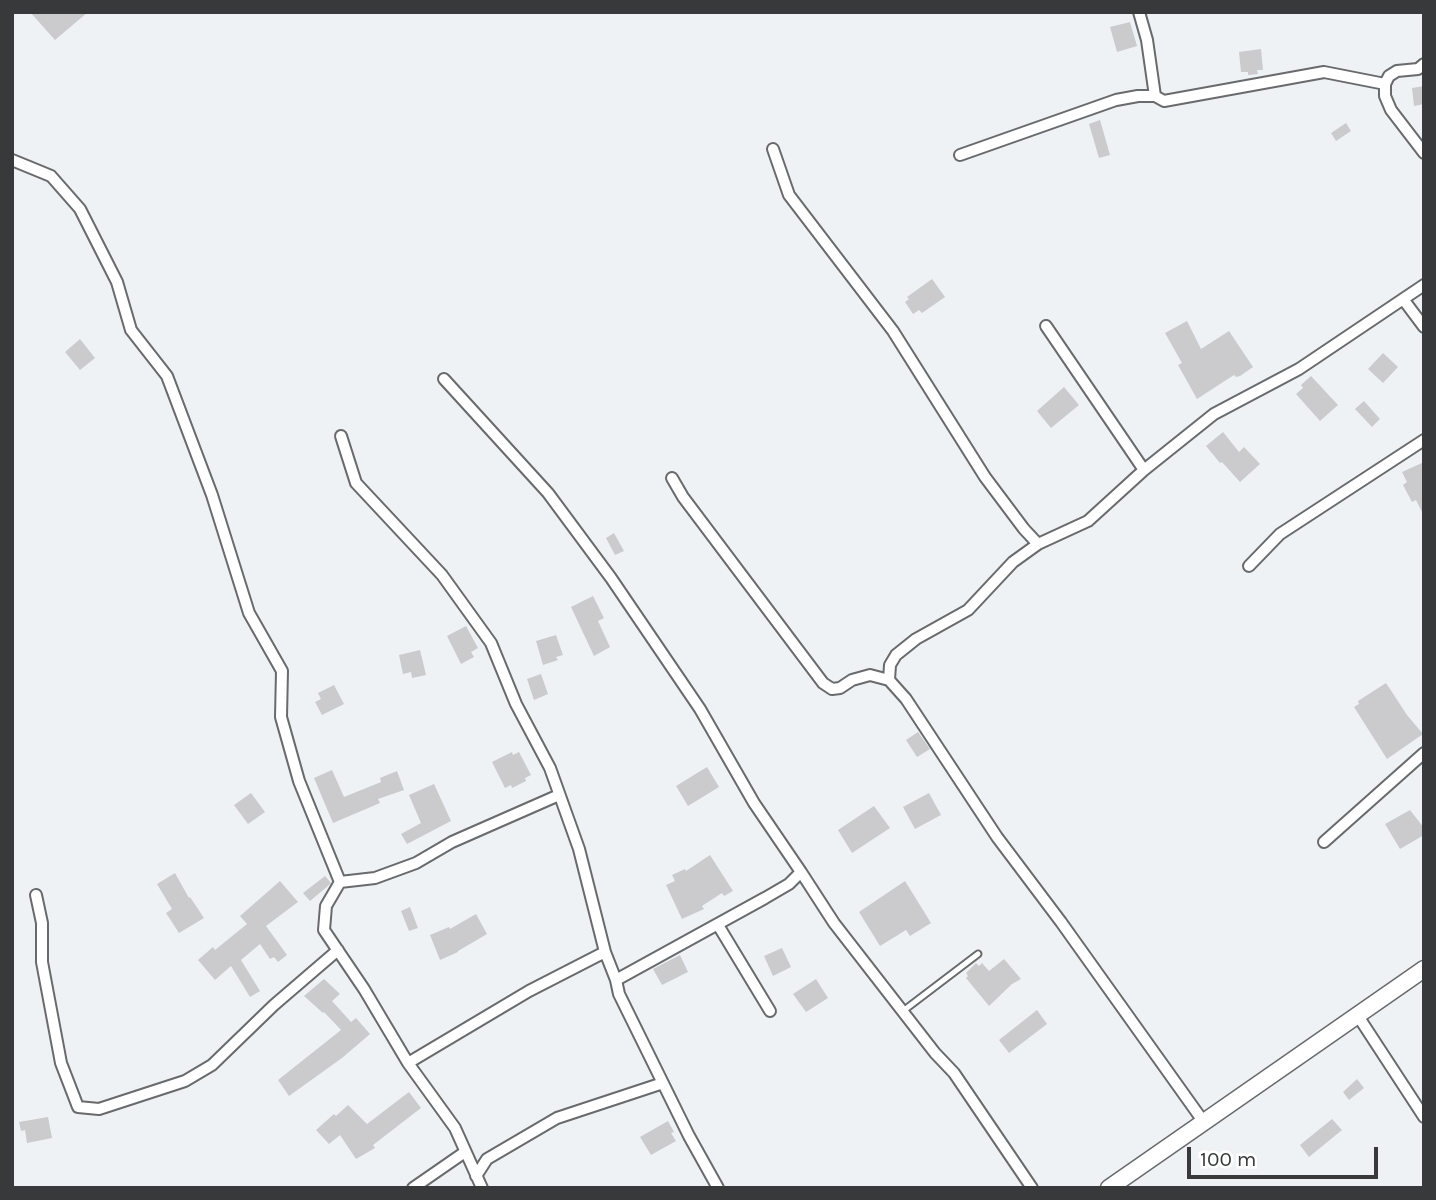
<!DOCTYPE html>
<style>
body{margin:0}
#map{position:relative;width:1436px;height:1200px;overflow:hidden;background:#eff2f4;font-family:Karla,sans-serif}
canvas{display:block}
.frame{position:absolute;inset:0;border:14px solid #38393a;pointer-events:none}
.scale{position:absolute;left:1187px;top:1147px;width:191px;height:32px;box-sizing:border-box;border:4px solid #38393a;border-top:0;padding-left:9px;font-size:21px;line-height:24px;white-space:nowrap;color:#38393a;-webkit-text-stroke:5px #fff;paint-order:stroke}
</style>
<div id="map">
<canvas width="1436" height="1200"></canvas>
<div class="frame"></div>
<div class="scale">100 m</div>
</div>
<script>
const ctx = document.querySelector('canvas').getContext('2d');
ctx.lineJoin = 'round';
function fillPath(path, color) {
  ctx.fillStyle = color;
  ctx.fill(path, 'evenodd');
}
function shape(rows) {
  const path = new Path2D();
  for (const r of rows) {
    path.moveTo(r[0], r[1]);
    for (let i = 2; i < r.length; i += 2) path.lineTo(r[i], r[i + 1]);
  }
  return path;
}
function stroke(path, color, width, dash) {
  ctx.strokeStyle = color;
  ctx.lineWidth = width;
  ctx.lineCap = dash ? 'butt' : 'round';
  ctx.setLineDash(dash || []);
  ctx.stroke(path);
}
fillPath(shape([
 [30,12,88,12,55,40],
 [1130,22,1137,46,1117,52,1110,27],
 [1261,49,1263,70,1257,70,1258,74,1248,75,1248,72,1241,72,1239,52],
 [1424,86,1424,104,1414,106,1412,88],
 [1100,120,1110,155,1099,158,1089,124],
 [1346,123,1351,131,1336,141,1331,133],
 [932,279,945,297,922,313,919,310,913,314,905,302,909,299,907,297],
 [1187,321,1201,349,1229,331,1253,367,1240,376,1236,377,1234,375,1197,399,1178,365,1182,363,1165,333],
 [80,339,95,358,80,370,65,352],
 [1383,353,1398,367,1383,383,1368,369],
 [1311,376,1338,405,1320,421,1296,394,1303,388,1301,385],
 [1064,387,1079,405,1051,428,1037,411],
 [1364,401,1380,419,1372,427,1355,409],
 [1223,432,1239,452,1244,447,1260,464,1240,482,1222,462,1220,463,1206,446],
 [1424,462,1424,516,1416,500,1412,502,1403,485,1407,482,1402,472],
 [614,533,624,551,615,555,606,538],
 [593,596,604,618,598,621,610,647,594,656,571,607],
 [466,626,478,648,471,652,474,657,461,664,447,636],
 [556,635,563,655,556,657,558,660,543,665,536,641],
 [420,650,426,675,412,678,411,672,403,674,399,655],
 [541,674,548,694,534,700,527,679],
 [1386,683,1407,715,1423,734,1387,759,1354,707,1359,704,1358,701],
 [334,685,344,704,322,715,315,702,321,699,318,693],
 [918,732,930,749,917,757,906,740],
 [512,752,513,755,519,752,531,775,525,778,526,781,512,788,511,785,505,788,492,762],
 [707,767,719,787,688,806,676,786],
 [332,770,344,797,381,782,380,778,397,771,404,790,378,799,380,803,333,823,314,778],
 [434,784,451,821,407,844,401,834,421,823,409,795],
 [251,793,265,812,248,824,234,805],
 [929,793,941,815,915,829,903,807],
 [874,806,890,828,852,853,838,830],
 [1410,810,1424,828,1424,835,1400,849,1385,824],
 [710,855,733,891,724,896,722,893,702,906,704,909,682,919,666,885,675,881,672,875,685,869,686,871],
 [175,873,189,898,190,897,204,918,179,933,166,913,172,909,157,884],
 [325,876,331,883,328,886,310,901,303,893],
 [280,881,298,902,266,926,287,955,278,962,274,957,270,959,260,944,241,960,260,991,250,997,231,966,215,980,198,960,213,947,215,950,247,924,240,916],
 [905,881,931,923,910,936,906,930,880,946,859,912],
 [410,907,418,928,409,931,401,911],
 [476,914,487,934,458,951,458,952,440,960,430,935,449,927,450,929],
 [782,948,791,967,773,976,764,956],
 [680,955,688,972,662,985,653,969],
 [1004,959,1021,979,1012,984,989,1006,966,978,968,976,966,973,976,963,979,966,982,963,989,971],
 [324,979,340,994,332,1001,351,1022,356,1018,370,1034,342,1058,289,1096,278,1080,341,1030,324,1012,323,1013,304,996],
 [816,979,828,998,806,1012,793,994],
 [1037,1010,1047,1024,1009,1053,999,1040],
 [1357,1079,1364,1088,1349,1100,1343,1092],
 [409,1092,421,1108,373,1145,375,1148,356,1159,340,1135,329,1144,316,1130,334,1114,336,1116,348,1105,367,1124],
 [48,1117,52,1138,27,1143,25,1130,21,1131,19,1122],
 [1332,1119,1342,1130,1309,1157,1300,1145],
 [668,1121,674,1132,671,1133,676,1141,651,1155,640,1137]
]), '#cbcacd');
const lane = shape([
 [903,1011,978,954]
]);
const street = shape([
 [1139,12,1147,40,1155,96,1164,101,1324,72,1385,84],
 [1424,64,1418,69,1397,71,1389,76,1385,84,1385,96,1391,110,1424,153],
 [773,149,789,195,893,331,985,477,1024,529,1038,544,1088,521,1144,470,1214,414,1299,369,1424,285],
 [960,155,1116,100,1138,96,1155,96],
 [12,160,51,176,80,209,117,282,131,330,167,376,212,495,249,613,282,671,281,717,299,781,340,882,326,906,324,930,364,989,408,1063,455,1128,482,1188],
 [1403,299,1424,327],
 [1046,326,1144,470],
 [444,379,548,493,611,578,700,709,754,803,801,872,789,884,765,898,616,980,619,994,689,1136,718,1188],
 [341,436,356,483,442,575,491,643,516,704,550,768,579,849,605,952,616,980],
 [672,478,683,497,823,683,832,689,840,688,852,680,870,675,889,680,906,699,997,837,1061,922,1203,1121],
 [1249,566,1280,534,1424,440],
 [889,680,890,665,896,655,916,639,968,610,1013,562,1038,544],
 [1324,842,1424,753],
 [801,872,834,923,935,1053,954,1073,1032,1188],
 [340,882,375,878,416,863,452,842,559,795],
 [36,895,42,923,42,962,61,1063,78,1107,99,1109,185,1081,212,1065,274,1005,338,950],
 [718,925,770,1011],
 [1358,1016,1424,1117],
 [408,1063,529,991,605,952],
 [476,1176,487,1159,557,1118,663,1083],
 [413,1188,465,1152]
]);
const secondary = shape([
 [1109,1188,1424,969]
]);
stroke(lane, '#686a6c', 9);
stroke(street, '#686a6c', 14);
stroke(secondary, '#686a6c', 19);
stroke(lane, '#fff', 5);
stroke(street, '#fff', 10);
stroke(secondary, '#fff', 16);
</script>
